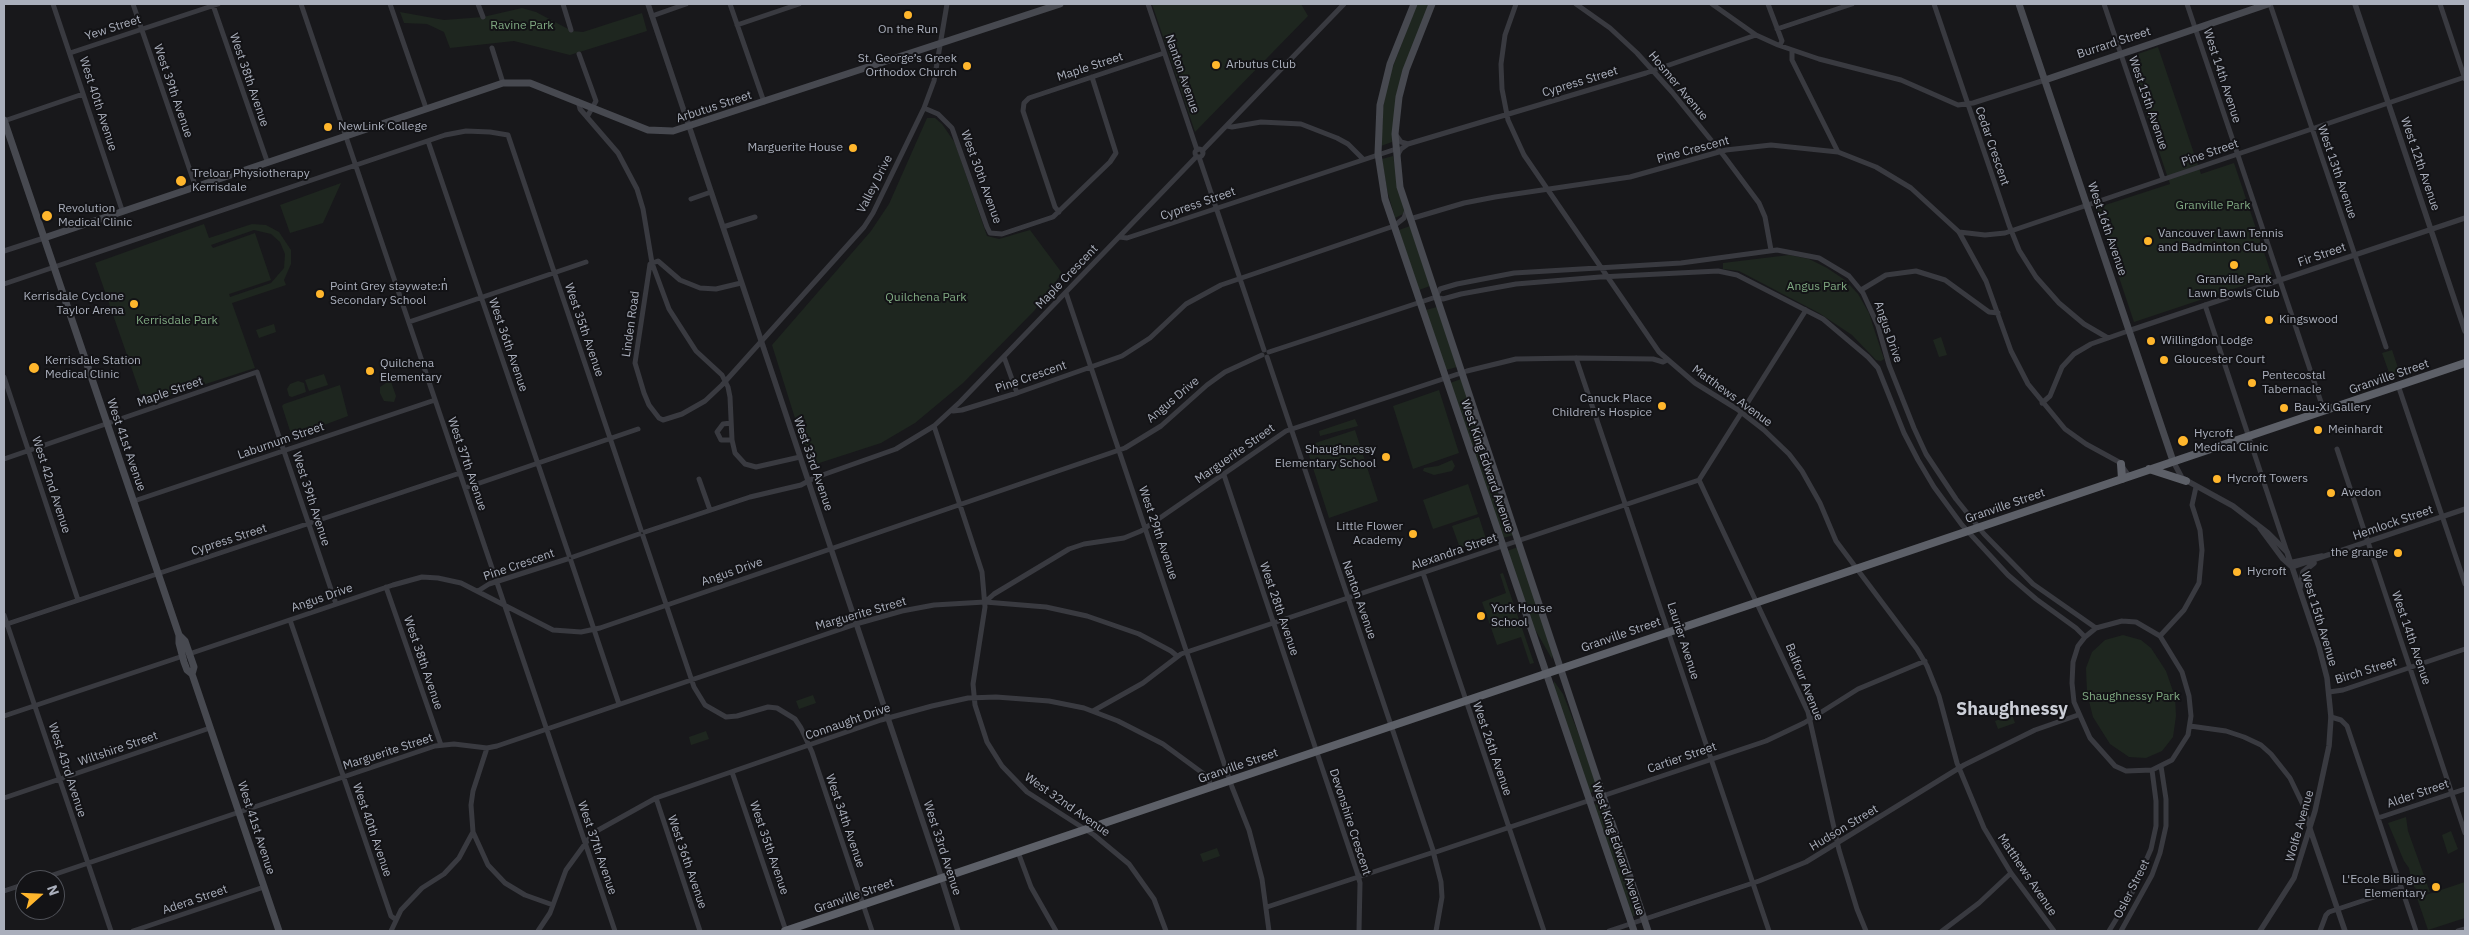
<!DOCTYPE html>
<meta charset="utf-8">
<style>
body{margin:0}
#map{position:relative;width:2469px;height:935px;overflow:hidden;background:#18181b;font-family:"IBM Plex Sans",sans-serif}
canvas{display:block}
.frame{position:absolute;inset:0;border:5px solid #aaafbc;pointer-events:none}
.north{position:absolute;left:15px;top:870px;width:50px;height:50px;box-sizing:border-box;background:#131316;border:1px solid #4f5158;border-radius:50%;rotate:70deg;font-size:14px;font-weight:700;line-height:20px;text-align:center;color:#aaafbc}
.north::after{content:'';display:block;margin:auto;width:18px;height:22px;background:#ffb62c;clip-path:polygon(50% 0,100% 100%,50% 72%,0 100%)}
</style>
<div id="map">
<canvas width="2469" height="935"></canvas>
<div class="frame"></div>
<div class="north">N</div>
</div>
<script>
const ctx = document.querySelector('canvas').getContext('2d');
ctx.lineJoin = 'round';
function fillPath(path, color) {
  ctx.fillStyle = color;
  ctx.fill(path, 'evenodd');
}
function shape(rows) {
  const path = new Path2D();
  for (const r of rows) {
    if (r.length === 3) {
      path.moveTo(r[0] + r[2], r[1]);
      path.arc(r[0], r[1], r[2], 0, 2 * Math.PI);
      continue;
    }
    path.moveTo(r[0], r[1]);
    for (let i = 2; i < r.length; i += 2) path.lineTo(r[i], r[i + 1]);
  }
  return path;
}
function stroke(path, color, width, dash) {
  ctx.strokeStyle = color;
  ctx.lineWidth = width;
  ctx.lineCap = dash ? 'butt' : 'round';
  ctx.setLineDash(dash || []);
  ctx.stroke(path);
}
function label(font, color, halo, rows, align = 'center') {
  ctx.font = font + ' "IBM Plex Sans",sans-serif';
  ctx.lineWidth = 4;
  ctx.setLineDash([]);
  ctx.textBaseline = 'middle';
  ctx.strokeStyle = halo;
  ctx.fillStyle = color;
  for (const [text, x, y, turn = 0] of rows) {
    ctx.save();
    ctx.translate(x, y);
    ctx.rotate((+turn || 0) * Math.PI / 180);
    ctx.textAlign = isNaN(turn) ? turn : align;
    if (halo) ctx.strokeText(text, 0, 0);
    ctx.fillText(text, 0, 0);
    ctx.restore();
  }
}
fillPath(shape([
 [1152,4,1301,4,1308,16,1195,132],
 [1417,4,1430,4,1406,62,1392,142,1381,146,1383,109,1386,88,1392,69],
 [522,8,536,12,572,31,583,32,642,13,647,31,570,55,514,41,450,48,444,32,427,24,404,23,400,12,444,20,483,17],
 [2158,47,2201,174,2234,163,2272,276,2134,322,2096,208,2170,184,2128,60,2129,57],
 [927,118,935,118,942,124,955,143,987,236,999,239,1030,230,1062,273,1034,311,963,383,915,423,881,443,810,466,772,345,871,231,889,204],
 [1393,156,1405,213,1395,218,1387,190,1382,159],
 [341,183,323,223,290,233,280,205],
 [204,224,209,238,252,224,266,225,279,232,291,250,291,264,284,280,286,285,232,303,255,368,144,404,95,263],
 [254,230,271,234,280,242,285,254,284,268,271,283,230,297,229,294,271,280,255,233,213,248,211,245],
 [1410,226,1430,286,1419,290,1399,230],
 [1789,255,1809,259,1827,268,1845,280,1858,294,1869,313,1874,329,1884,359,1881,361,1876,360,1852,335,1819,313,1739,271,1723,269,1723,263],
 [1437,307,1457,367,1446,370,1426,310],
 [274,324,276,332,259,338,256,330],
 [1941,337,1947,355,1939,357,1933,340],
 [2392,350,2400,374,2391,378,2382,353],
 [388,373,396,396,394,402,384,401,380,393,380,387,386,383,383,374],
 [324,374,328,385,309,391,305,380],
 [1461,379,1514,535,1503,538,1450,383],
 [298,381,304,383,306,392,292,397,289,396,287,389,290,384],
 [340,385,348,416,292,437,282,406,284,404],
 [1439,390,1459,453,1413,469,1393,406],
 [1355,419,1358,426,1320,436,1319,431],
 [1355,430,1378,501,1329,518,1306,446],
 [1452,460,1455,466,1452,471,1434,475,1423,471,1424,468,1438,466],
 [1468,484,1478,514,1433,529,1423,500],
 [1479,517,1486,539,1460,548,1452,526],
 [1518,547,1553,655,1552,659,1533,626,1507,551],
 [1503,573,1534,663,1530,664,1521,637,1497,645,1482,602,1506,593,1500,574],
 [2123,635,2141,640,2151,648,2166,671,2175,697,2176,716,2173,737,2162,751,2146,758,2129,757,2110,744,2093,717,2087,693,2086,668,2092,652,2105,640],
 [1554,681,1563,694,1579,735,1598,790,1590,793,1554,687],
 [813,695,816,703,799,709,796,701],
 [2012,715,2015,723,1998,729,1995,721],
 [706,731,709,739,691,745,689,737],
 [1601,802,1639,914,1632,917,1594,805],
 [2406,817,2408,831,2430,892,2423,893,2417,890,2412,884,2409,868,2404,861,2388,823],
 [2451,831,2458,849,2448,854,2442,835],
 [1217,848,1220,856,1203,862,1200,854],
 [2465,882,2465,918,2428,930,2417,898]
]), '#1e261f');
stroke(shape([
 [53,4,122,210],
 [133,4,195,185],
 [301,4,615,931],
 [390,4,426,108],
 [478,4,483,17],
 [563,4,571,30],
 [730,4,764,102],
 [1148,4,1197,150],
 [1516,4,1505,35,1501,64,1502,89,1508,120,1524,155,1659,352,1695,383,1737,409,1764,430,1789,454,1802,471,1820,503,1836,541,1917,649,1927,666,1939,696,1957,763,1984,828,2011,873,2054,931],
 [1576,4,1610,28,1637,53,1672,92,1724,156,1759,203,1765,217,1771,250],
 [1712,4,1756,35,1778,45,1819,59,1901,80,1958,105,1973,103,2045,80],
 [1768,4,1782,41,1780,45],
 [1934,4,2009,225,2019,250,2036,277,2059,303,2084,324,2108,338],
 [2104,4,2163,179],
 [2187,4,2324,411],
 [2270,4,2386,347],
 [2440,4,2465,79],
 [213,5,267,161],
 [652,16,686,4],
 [737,25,799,4],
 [1777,29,1852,4],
 [492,48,503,83],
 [1792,51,1792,60,1838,152],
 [70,53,218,4],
 [579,54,596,101,587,117],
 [578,101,580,109,618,153,637,189,643,209,652,263,669,309,696,351,722,375,728,387,730,397,732,440,735,453,745,464,756,467,800,457],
 [924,108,938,114,952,128,987,227,990,233,1002,234,1053,217,1110,162,1116,153,1092,77],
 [4,121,83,94],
 [1227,126,1232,127,1261,122,1301,124,1337,138,1348,144,1363,159],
 [1396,135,1401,142,1408,144],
 [428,141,569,555],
 [1199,153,4],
 [1202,151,1344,4],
 [1397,156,1401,149,1408,144,1646,73,1756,35],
 [1199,157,1264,350],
 [691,199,711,192],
 [1059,212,1055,207,1023,111,1024,103,1029,98,1164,53],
 [1410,219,1464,203,1495,197,1630,177,1726,150,1771,145,1838,152,1876,167,1911,188,1959,232,1986,281,2011,351,2028,384,2065,429,2086,444,2119,462,2129,476],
 [723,227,755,217],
 [1959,232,1985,235,2005,233,2465,77],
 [1120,237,1127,238,1396,149],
 [741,283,716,289,700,288,680,280,658,261,650,264,635,363,644,393,649,405,659,418,663,420,682,414,705,401,722,385,864,227,873,213,924,108,934,81,947,4],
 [4,284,445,135,466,131,490,132,508,135,641,530],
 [1861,290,1886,275,1916,271,1945,280,1989,312,1998,313],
 [1066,293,1232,787,1249,830,1262,879,1269,931],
 [1436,296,1440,289,1457,284,1514,273,1681,263,1777,250,1819,258,1849,276,1863,293,1878,326,1889,365,1914,428,1926,454,1956,499,1984,534,2033,584,2096,628],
 [2205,305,2287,552],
 [409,322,586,262],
 [1269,352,1436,297,1443,299,1461,294,1516,284,1600,277,1718,271,1737,275,1823,319,1868,357,1878,368,1904,433,1918,460,1934,487,1962,525,2008,575,2036,599,2076,628,2085,637],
 [1004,357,1017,393],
 [1267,357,1433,850],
 [1576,358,1769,931],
 [4,377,78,600],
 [2398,385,2465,584],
 [2042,403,2050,396,2062,367,2074,354,2091,344,2128,331],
 [953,411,962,410,1017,393,1122,356,1150,338,1186,304,1221,285,1394,226,1404,218,1407,210],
 [731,423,723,424,717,432,721,440,732,440],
 [934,426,982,572,985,607,973,684,975,705,987,742,1002,766,1027,792,1094,835,1129,864,1154,899,1166,931],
 [2337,449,2465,833],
 [4,459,257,372,336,604],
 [1224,475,1357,872,1360,883,1359,931],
 [699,479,710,510],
 [1699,480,1808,712,1839,850,1857,909,1866,931],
 [465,488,638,429],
 [134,501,435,400],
 [645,532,750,497,801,485,814,478,896,449,934,426,960,402,1196,157],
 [643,536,694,687,705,705,726,717,737,716,768,707,777,708,795,719,801,728,812,752,872,931],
 [573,557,639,534],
 [571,561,619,704],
 [1423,573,1544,931],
 [386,587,441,745],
 [478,591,489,584,567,559],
 [985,602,1046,607,1087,616,1139,634,1171,651,1177,656],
 [4,615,111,931],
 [290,620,391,916,395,919],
 [2122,621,2136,622,2160,636,2182,672,2189,696,2191,716,2188,735,2172,760,2152,770,2126,771,2115,766,2090,738,2074,702,2072,683,2073,662,2078,646,2085,637,2096,628,2122,621],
 [4,625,460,473],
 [2160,636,2184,610,2199,583,2202,550,2200,530,2192,505,2196,487],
 [189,654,393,585,422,577,438,578,461,583,553,630,581,632,600,628,1125,448,1161,426,1207,385,1225,372,1262,355],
 [2329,692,2343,690,2465,649],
 [1093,711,1143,683,1181,654,1699,480,1806,310],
 [4,716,183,656],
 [2331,717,2341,720,2347,726,2416,931],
 [2190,726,2226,731,2244,737,2261,745,2271,754,2290,778,2304,807,2310,829],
 [732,772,786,931],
 [4,798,210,728],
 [656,798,700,931],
 [2378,818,2465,789],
 [473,832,488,865,505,883,525,895,553,905],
 [1018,852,1031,887,1056,931],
 [1436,852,1766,741,1804,723,1858,689,1925,661],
 [1434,855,1441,882,1442,897,1436,931],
 [38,880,435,746,454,744,487,748,497,746,856,624,902,611,934,605,985,602,994,594,1069,549,1084,544,1124,538,1141,531,1286,431,1467,371,1516,359,1576,358,1653,359,1663,362,1667,360],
 [4,891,25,884],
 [1267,907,1431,853],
 [133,931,264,887],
 [391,931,401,910,422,888,444,874,459,858,467,843,473,832,471,805,473,791,487,748],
 [538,931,550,913,566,870,593,833,656,798,881,720,932,706,968,698,996,697,1049,701,1084,708,1118,721,1163,744,1208,777,1211,787],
 [1609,931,1759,881,1806,862,1964,765,2035,730,2078,715],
 [1942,931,1979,903,2011,873],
 [2109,931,2131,895,2151,849,2156,826,2156,801,2152,770],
 [2121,931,2152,875,2160,853,2166,826,2166,799,2161,766],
 [2320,931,2326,915,2329,912,2401,888],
 [2458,931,2465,929]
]), '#393a40', 5);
stroke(shape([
 [648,4,938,867,958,931],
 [2355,4,2465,331],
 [4,251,44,238],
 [2128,331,2465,218],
 [2173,461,2182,478,2233,506,2268,533,2287,552,2319,647,2327,678,2331,717,2329,746,2315,811,2294,878,2260,931],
 [2260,528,2283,559,2292,567],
 [2289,563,2322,556],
 [2292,567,2465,509],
 [2300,588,2303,572,2314,563],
 [2310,829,2345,931]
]), '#393a40', 5.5);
stroke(shape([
 [1414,4,1390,64,1380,105,1378,154,1385,199,1634,931],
 [1432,4,1406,70,1399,97,1395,134,1400,187,1648,931],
 [2019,4,2173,461],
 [2045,80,2268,4],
 [4,120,179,635,179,643,184,662,187,670,192,674],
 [44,238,503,83,530,83,648,130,673,131,1060,4],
 [179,635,185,641,194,667,192,674,279,931]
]), '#474950', 7);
stroke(shape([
 [2121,464,2122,479],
 [2149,469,2186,481],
 [785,931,2465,363]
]), '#5d6068', 8);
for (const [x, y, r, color] of [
 [908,15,5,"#ffb62c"],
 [1216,65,5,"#ffb62c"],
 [967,66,5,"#ffb62c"],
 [328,127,5,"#ffb62c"],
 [853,148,5,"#ffb62c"],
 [181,181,6,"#ffb62c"],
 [47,216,6,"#ffb62c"],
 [2148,241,5,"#ffb62c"],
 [2234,265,5,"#ffb62c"],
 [320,294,5,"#ffb62c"],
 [134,304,5,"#ffb62c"],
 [2269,320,5,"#ffb62c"],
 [2151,341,5,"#ffb62c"],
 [2164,360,5,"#ffb62c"],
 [34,368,6,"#ffb62c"],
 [370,371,5,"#ffb62c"],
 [2252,383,5,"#ffb62c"],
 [1662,406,5,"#ffb62c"],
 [2284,408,5,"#ffb62c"],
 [2318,430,5,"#ffb62c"],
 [2183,441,6,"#ffb62c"],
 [1386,457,5,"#ffb62c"],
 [2217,479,5,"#ffb62c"],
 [2331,493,5,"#ffb62c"],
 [1413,534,5,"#ffb62c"],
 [2398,553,5,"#ffb62c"],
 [2237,572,5,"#ffb62c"],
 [1481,616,5,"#ffb62c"],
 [2436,887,5,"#ffb62c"]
]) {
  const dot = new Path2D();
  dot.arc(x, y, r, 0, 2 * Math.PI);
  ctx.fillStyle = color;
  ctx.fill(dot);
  stroke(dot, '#131316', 2);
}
label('12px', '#7fa881', '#131316', [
 ["Ravine Park",522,26],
 ["Granville Park",2213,206],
 ["Angus Park",1817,287],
 ["Quilchena Park",926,298],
 ["Kerrisdale Park",177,321],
 ["Shaughnessy Park",2131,697]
]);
label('12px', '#aaafbc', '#131316', [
 ["Yew Street",113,28,-18],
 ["Burrard Street",2114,43,-18],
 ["Maple Street",1090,67,-18],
 ["Nanton Avenue",1182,74,71],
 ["West 14th Avenue",2222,76,72],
 ["West 38th Avenue",249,80,71],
 ["Cypress Street",1580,82,-17],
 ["Hosmer Avenue",1678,86,50],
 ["West 39th Avenue",173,91,71],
 ["West 15th Avenue",2148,103,71],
 ["West 40th Avenue",98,104,72],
 ["Arbutus Street",714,107,-18],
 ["Cedar Crescent",1992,146,71],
 ["Pine Crescent",1693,150,-15],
 ["Pine Street",2210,153,-19],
 ["West 12th Avenue",2420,164,71],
 ["West 13th Avenue",2337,172,71],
 ["West 30th Avenue",981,177,70],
 ["Valley Drive",875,184,-63],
 ["Cypress Street",1198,204,-19],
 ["West 16th Avenue",2107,229,71],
 ["Fir Street",2322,255,-19],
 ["Maple Crescent",1067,277,-46],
 ["Linden Road",631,324,-82],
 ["West 35th Avenue",584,330,71],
 ["Angus Drive",1888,332,71],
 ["West 36th Avenue",508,345,71],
 ["Pine Crescent",1031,377,-19],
 ["Granville Street",2389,377,-19],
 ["Maple Street",170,392,-19],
 ["Matthews Avenue",1732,396,36],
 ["Angus Drive",1173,400,-40],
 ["Laburnum Street",281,441,-19],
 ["West 41st Avenue",126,445,71],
 ["Marguerite Street",1235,454,-35],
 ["West 37th Avenue",467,464,71],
 ["West 33rd Avenue",813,464,71],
 ["West King Edward Avenue",1487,466,71],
 ["West 42nd Avenue",51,485,72],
 ["West 39th Avenue",311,499,72],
 ["Granville Street",2005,506,-19],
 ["Hemlock Street",2393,523,-19],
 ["West 29th Avenue",1158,533,71],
 ["Cypress Street",229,540,-18],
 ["Alexandra Street",1454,552,-19],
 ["Pine Crescent",519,565,-19],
 ["Angus Drive",732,572,-19],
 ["Angus Drive",322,598,-19],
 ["Nanton Avenue",1359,600,71],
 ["West 28th Avenue",1279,609,71],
 ["Marguerite Street",861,614,-16],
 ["West 15th Avenue",2319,619,73],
 ["Granville Street",1621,635,-19],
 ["West 14th Avenue",2411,638,71],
 ["Laurier Avenue",1683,641,72],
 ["West 38th Avenue",423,663,71],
 ["Birch Street",2366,671,-17],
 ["Balfour Avenue",1804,682,68],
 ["Connaught Drive",848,722,-19],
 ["Wiltshire Street",118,749,-19],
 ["West 26th Avenue",1492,749,71],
 ["Marguerite Street",388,752,-18],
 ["Cartier Street",1682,758,-19],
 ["Granville Street",1238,766,-19],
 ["West 43rd Avenue",67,770,72],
 ["Alder Street",2418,794,-19],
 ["West 32nd Avenue",1067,805,35],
 ["West 34th Avenue",845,821,71],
 ["Devonshire Crescent",1350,822,72],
 ["Wolfe Avenue",2300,826,-74],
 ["West 41st Avenue",256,828,72],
 ["Hudson Street",1844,828,-31],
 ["West 40th Avenue",372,830,71],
 ["West 37th Avenue",597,848,71],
 ["West 35th Avenue",769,848,71],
 ["West 33rd Avenue",942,848,72],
 ["West King Edward Avenue",1618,849,71],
 ["West 36th Avenue",687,862,71],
 ["Matthews Avenue",2027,875,56],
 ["Osler Street",2132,889,-63],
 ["Granville Street",854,896,-19],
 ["Adera Street",195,900,-19]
]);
label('12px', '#aaafbc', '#131316', [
 ["On the Run",908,30,"center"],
 ["St. George’s Greek",957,59,"right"],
 ["Orthodox Church",957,73,"right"],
 ["Arbutus Club",1226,65],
 ["NewLink College",338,127],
 ["Marguerite House",843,148,"right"],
 ["Treloar Physiotherapy",192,174],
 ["Kerrisdale",192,188],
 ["Revolution",58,209],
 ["Medical Clinic",58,223],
 ["Vancouver Lawn Tennis",2158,234],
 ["and Badminton Club",2158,248],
 ["Granville Park",2234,280,"center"],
 ["Lawn Bowls Club",2234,294,"center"],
 ["Point Grey stəywəte:n̓",330,287],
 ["Secondary School",330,301],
 ["Kerrisdale Cyclone",124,297,"right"],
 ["Taylor Arena",124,311,"right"],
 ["Kingswood",2279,320],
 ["Willingdon Lodge",2161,341],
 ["Gloucester Court",2174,360],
 ["Kerrisdale Station",45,361],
 ["Medical Clinic",45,375],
 ["Quilchena",380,364],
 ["Elementary",380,378],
 ["Pentecostal",2262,376],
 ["Tabernacle",2262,390],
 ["Canuck Place",1652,399,"right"],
 ["Children’s Hospice",1652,413,"right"],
 ["Bau-Xi Gallery",2294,408],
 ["Meinhardt",2328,430],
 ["Hycroft",2194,434],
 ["Medical Clinic",2194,448],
 ["Shaughnessy",1376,450,"right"],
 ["Elementary School",1376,464,"right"],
 ["Hycroft Towers",2227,479],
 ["Avedon",2341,493],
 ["Little Flower",1403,527,"right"],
 ["Academy",1403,541,"right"],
 ["the grange",2388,553,"right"],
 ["Hycroft",2247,572],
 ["York House",1491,609],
 ["School",1491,623],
 ["L'Ecole Bilingue",2426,880,"right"],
 ["Elementary",2426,894,"right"]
], 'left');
label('bold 18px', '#cbced7', '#131316', [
 ["Shaughnessy",2012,710]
]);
</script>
